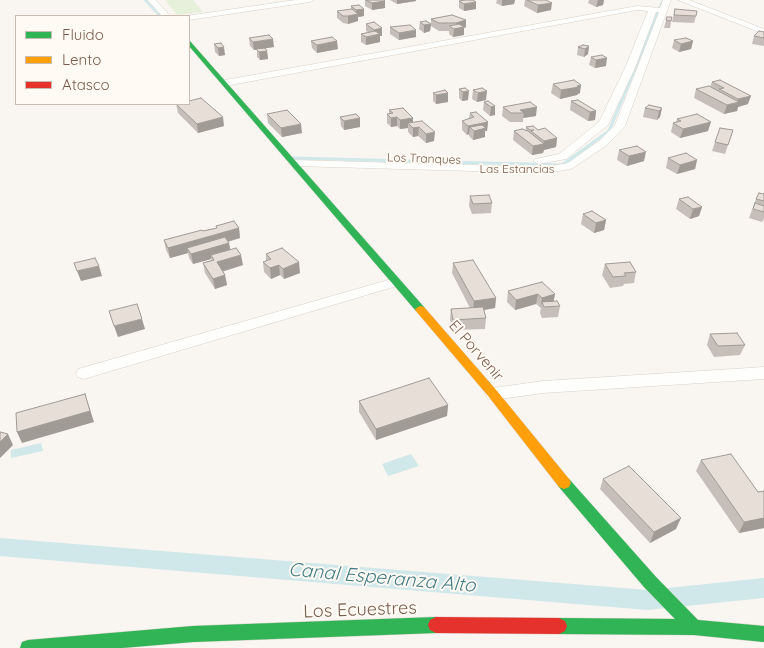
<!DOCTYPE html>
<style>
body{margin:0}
#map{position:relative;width:764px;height:648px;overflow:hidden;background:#f9f5f0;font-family:Quicksand,sans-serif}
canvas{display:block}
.legend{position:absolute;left:15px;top:15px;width:175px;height:90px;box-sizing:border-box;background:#fffaf3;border:1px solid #cabbb1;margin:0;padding:6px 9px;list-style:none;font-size:15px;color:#7a5c4d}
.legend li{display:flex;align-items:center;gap:10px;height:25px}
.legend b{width:25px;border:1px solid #cabbb1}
</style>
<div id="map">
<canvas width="764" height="648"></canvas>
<ul class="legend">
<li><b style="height:6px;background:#30b455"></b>Fluido</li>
<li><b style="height:6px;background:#ff9f0a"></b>Lento</li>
<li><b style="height:6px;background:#e5322d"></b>Atasco</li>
</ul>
</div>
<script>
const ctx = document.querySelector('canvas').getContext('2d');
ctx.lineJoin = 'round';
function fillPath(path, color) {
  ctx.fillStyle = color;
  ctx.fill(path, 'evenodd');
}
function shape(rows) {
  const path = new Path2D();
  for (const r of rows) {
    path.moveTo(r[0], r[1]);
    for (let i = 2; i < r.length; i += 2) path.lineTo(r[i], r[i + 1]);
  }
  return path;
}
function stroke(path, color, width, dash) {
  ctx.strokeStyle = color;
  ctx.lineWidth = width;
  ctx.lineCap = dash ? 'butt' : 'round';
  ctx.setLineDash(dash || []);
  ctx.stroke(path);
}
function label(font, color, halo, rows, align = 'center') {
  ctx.font = font + ' Quicksand,sans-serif';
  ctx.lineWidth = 4;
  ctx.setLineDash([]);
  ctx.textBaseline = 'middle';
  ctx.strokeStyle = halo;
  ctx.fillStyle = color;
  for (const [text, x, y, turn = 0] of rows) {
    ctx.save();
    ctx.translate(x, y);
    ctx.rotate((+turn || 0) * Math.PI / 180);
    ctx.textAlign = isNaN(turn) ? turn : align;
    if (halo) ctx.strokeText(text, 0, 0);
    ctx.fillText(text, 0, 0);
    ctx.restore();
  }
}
fillPath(shape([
 [165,0,193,0,203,12,177,15]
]), '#e7f0db');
fillPath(shape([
 [41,443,43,451,11,458,11,450],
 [411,454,419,466,388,476,382,464]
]), '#d0e8ea');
stroke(shape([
 [145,0,160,16],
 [621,103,663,0]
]), '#d0e8ea', 2.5);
stroke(shape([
 [293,158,562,165,609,131,621,102]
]), '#d0e8ea', 3);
fillPath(shape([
 [0,538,648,590,764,578,764,598,648,610,0,556,0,538]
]), '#d0e8ea');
const street = shape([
 [148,0,156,0,170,16,162,16,148,0],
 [295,0,314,0,310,2,189,20,189,16,186,16,295,0],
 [663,0,671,0,625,126,607,145,571,169,546,173,294,166,288,163,294,160,546,167,568,163,599,141,615,125,659,12,656,12,635,68,608,125,566,159,539,164,533,161,535,159,559,154,599,122,625,68,648,11,637,10,225,86,220,83,225,80,637,6,660,8,663,0],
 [678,0,689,0,764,29,764,34,678,0],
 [395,278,400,279,402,282,400,285,84,379,78,377,76,373,78,369,395,278],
 [764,367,764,379,543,393,493,400,487,398,485,394,487,390,493,388,543,381,764,367]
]);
const fast = shape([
 [189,40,424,307,425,309,424,311,416,311,189,46,189,40],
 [564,477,569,479,656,577,698,620,764,626,764,642,694,635,559,634,553,631,551,626,553,621,559,618,675,619,644,587,559,487,557,483,559,479,564,477],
 [436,617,442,620,444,625,442,630,436,633,193,642,122,648,20,648,22,642,28,640,193,626,436,617]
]);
const slow = shape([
 [420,306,424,307,497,391,569,479,571,483,569,487,564,489,559,487,489,397,416,311,415,309,420,306]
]);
const jam = shape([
 [436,617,559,618,565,621,567,626,565,631,559,634,436,633,430,630,428,625,430,620,436,617]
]);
stroke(street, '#d7d1cb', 1);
stroke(fast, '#d9d2cb', 1);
stroke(slow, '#d9d2cb', 1);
stroke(jam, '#d9d2cb', 1);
fillPath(street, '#fefefd');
fillPath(fast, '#30b455');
fillPath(slow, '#ff9f0a');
fillPath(jam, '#e5322d');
fillPath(shape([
 [365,0,384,0,385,1,385,8,372,10,365,6],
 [390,0,416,0,416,1,397,4],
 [497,0,515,0,514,4,502,6,496,3],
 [525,0,546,0,551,10,537,13,524,6],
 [589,0,604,0,603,5,596,7,588,3],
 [459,1,476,2,476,9,464,11,459,8],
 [351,6,364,9,364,16,358,17,358,21,348,24,343,23,337,18,337,11,351,9],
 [675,9,696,16,694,23,672,22],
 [452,15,466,27,464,28,464,35,453,37,449,34,449,31,439,31,431,26,431,19],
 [667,17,672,17,670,28,664,28],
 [420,22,431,24,430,31,424,33,419,29],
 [366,24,382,28,382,36,380,36,380,42,366,45,361,42,361,34,368,32,366,31],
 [390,27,416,37,399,40,390,34],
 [764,32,764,46,752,44,754,36],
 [249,38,274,47,265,48,267,51,268,59,260,60,257,57,257,50,254,50,250,46],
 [674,40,693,41,691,49,679,52,672,48],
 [311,41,338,49,317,53,312,48],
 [214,44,225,55,219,56,215,52],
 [589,46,588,54,584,57,577,55,578,47],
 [591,57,606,66,595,68,589,65],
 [720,80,748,104,738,107,737,111,724,114,694,98,696,89,710,87,712,82],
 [553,84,580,93,578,94,577,95,560,99,551,93],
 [465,88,468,100,462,101,459,98,459,89],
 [473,90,486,100,477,102,472,99],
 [433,93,448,102,436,104,433,101],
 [571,101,596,111,595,120,588,121,570,110],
 [484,102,495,106,495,115,490,116,483,110],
 [176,104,224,126,198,133,178,113],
 [503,107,536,116,523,118,523,122,510,122,502,116],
 [645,108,662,108,660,117,657,120,643,117],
 [389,110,413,118,413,122,434,141,426,143,418,136,413,137,408,132,408,128,400,129,397,126,391,127,387,123,387,114,389,114],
 [470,113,488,122,487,131,485,131,485,137,473,140,469,136,469,134,467,135,462,130,462,121,469,118],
 [267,114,302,133,282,137,268,123],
 [340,117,360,118,360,127,344,130,341,126],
 [677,119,708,131,680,138,671,132,673,123,676,122],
 [526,127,538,130,557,138,556,147,544,150,543,153,532,155,513,140,514,131,526,130],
 [733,130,725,154,712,151,715,142],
 [619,150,644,161,627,166,617,160],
 [668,158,697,160,695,169,677,174,666,168],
 [764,194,764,219,762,222,749,218,756,199],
 [470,196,492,203,491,213,472,214,469,206],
 [679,199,702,207,699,216,690,219,676,209],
 [583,214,606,220,604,230,594,233,581,224],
 [216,226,239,228,240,238,228,242,230,249,243,265,223,271,225,275,227,285,215,289,205,273,203,263,212,260,211,259,193,264,189,258,188,253,170,258,166,250,164,240,216,228],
 [266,254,300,273,284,279,280,275,271,279,264,272,263,262,266,261],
 [453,263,496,298,495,308,484,310,486,318,485,329,452,330,450,319,451,309,470,308,452,273],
 [605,264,636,272,634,283,624,284,623,286,610,288,602,275],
 [542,282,554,301,560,306,558,317,542,318,540,313,541,308,536,304,515,310,507,302,508,291],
 [710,334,745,345,740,355,714,357,707,345],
 [359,401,448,405,447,416,376,440,359,412],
 [701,460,758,492,764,491,764,528,739,533,696,471],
 [603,479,676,529,650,543,600,489]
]), '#c6bfb9');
fillPath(shape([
 [397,0,416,0,416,1,397,4],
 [502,0,515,0,514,4,502,6],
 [598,0,604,0,603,5,596,7],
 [385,1,385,8,372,10,372,3],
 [476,2,476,9,464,11,464,4],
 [552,3,551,10,537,13,538,5],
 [364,9,364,16,358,17,358,21,348,24,348,16,356,14,356,10],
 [466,20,466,27,464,28,464,35,453,37,454,29,455,29,456,23],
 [431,24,430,31,424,33,424,25],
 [382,28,382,36,380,36,380,42,366,45,366,37,374,36,374,30],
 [416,30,416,37,399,40,399,33],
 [273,39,274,47,254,50,253,42],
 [337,41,338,49,317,53,317,45],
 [693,41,691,49,679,52,681,44],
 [589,46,588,54,584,57,585,49],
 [224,47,225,55,219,56,218,48],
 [267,51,268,59,260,60,259,52],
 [607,58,606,66,595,68,596,60],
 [581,85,580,93,578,94,577,95,560,99,561,90],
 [469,91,468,100,462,101,463,92],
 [487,91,486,100,477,102,478,93],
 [448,93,448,102,436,104,436,95],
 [751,96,748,104,738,107,737,111,724,114,727,105,737,103,738,99],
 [495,106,495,115,490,116,491,107],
 [537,107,536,116,523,118,524,113,520,110],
 [662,108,660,117,657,120,659,111],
 [596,111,595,120,588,121,590,112],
 [223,117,224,126,198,133,197,124],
 [397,117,397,126,391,127,391,118],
 [360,118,360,127,344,130,344,121],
 [413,118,413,127,408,123,408,128,400,129,400,120],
 [488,122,487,131,485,131,485,137,473,140,474,131,470,127,469,134,467,135,468,126],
 [711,122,708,131,680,138,683,129],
 [301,124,302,133,282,137,281,128],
 [419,127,418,136,413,137,413,128],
 [435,132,434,141,426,143,426,134],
 [557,138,556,147,544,150,543,153,532,155,533,146,543,144,544,141],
 [646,152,644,161,627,166,629,156],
 [697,160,695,169,677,174,680,165],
 [702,207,699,216,690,219,693,209],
 [606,220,604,230,594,233,596,223],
 [239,228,240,238,190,252,187,248,188,253,170,258,168,248],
 [229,243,231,253,211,255,211,259,193,264,191,254],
 [241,255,243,265,218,273,217,262],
 [299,262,300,273,284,279,283,269],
 [279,265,280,275,271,279,270,268],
 [99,266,102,276,81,281,77,271],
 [225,275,227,285,215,289,213,279],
 [538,294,536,304,515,310,516,300],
 [555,294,553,305,542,302,540,309,542,298],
 [496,298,495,308,473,312,474,301],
 [142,319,145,329,118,337,114,326],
 [85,394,94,422,22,443,17,432],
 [448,405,447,416,376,440,376,429],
 [8,434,13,445,0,458,0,442],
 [681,518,676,529,650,543,654,532],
 [764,518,764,528,739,533,744,522]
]), '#a19b96');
const building = shape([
 [366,0,384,0,385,1,372,3,366,0],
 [465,0,473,0,476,2,464,4,459,1,465,0],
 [527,0,546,0,552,3,538,5,527,0],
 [359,5,364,9,356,10,351,6,359,5],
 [352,9,358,14,348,16,343,16,337,11,352,9],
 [675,9,697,11,696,16,674,15,675,9],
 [452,15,466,20,456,23,439,23,431,19,452,15],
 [667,17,672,17,671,21,666,20,667,17],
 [426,21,431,24,424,25,420,22,426,21],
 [374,22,382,28,374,30,366,24,374,22],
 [459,24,464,27,454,29,449,26,459,24],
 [410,25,416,30,399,33,390,27,410,25],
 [375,31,380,34,366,37,361,34,375,31],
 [759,31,764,32,764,38,754,36,759,31],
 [269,35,273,39,253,42,249,38,269,35],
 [332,37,337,41,317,45,311,41,332,37],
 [686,38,693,41,681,44,674,40,686,38],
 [221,43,224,47,218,48,214,44,221,43],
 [583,45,589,46,585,49,578,47,583,45],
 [265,48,267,51,259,52,256,49,265,48],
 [602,55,607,58,596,60,591,57,602,55],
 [574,80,581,85,577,86,579,87,561,90,553,84,574,80],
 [720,80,751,96,738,99,719,89,724,88,712,82,720,80],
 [709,86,739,102,727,105,696,89,709,86],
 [465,88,469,91,463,92,459,89,465,88],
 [482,88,487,91,478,93,473,90,482,88],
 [445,90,448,93,436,95,433,93,445,90],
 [201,98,223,117,197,124,176,104,189,104,189,101,201,98],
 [578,100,596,111,590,112,571,101,578,100],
 [488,101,495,106,491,107,484,102,488,101],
 [530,102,537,107,520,110,524,113,511,113,503,107,530,102],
 [649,105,662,108,659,111,645,108,649,105],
 [403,108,413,118,400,120,397,117,391,118,387,114,393,113,389,110,403,108],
 [287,110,301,124,281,128,267,114,287,110],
 [476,112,488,122,468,126,462,121,474,117,470,113,476,112],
 [356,114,360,118,344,121,340,117,356,114],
 [697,114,711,122,683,129,673,123,681,121,677,119,697,114],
 [422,121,435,132,426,134,419,127,413,128,408,123,422,121],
 [482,125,486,128,474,131,470,127,482,125],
 [533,126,538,130,545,128,557,138,544,141,531,131,534,130,530,130,526,127,533,126],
 [720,128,733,130,728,145,715,142,720,128],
 [522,129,528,131,544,144,533,146,514,131,522,129],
 [637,146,646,152,629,156,619,150,637,146],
 [686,153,697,160,680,165,668,158,686,153],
 [759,193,764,194,764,201,756,199,759,193],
 [489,195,492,203,473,204,470,196,489,195],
 [688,197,702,207,693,209,679,199,688,197],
 [755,203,764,206,764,212,753,209,755,203],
 [592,211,606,220,596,223,583,214,592,211],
 [234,221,239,228,168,248,164,240,202,230,203,231,217,228,216,226,234,221],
 [225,237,229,243,191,254,187,248,225,237],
 [236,248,241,255,217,262,225,275,213,279,203,263,214,260,211,255,236,248],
 [282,248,299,262,283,269,279,265,270,268,263,262,271,259,266,254,282,248],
 [95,258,99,266,77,271,74,263,95,258],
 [473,260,496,298,474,301,453,263,473,260],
 [630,262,636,272,624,273,626,276,613,277,605,264,630,262],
 [542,282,555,294,542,298,538,294,516,300,508,291,542,282],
 [557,301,560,306,544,307,542,302,557,301],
 [137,304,142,319,114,326,109,311,137,304],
 [483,307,486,318,453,320,451,309,483,307],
 [737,333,745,345,718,346,710,334,737,333],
 [429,378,448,405,376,429,359,401,429,378],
 [85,394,90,411,17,432,16,413,85,394],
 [0,432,8,434,0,442,0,432],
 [731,454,758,492,764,491,764,518,744,522,701,460,731,454],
 [629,466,681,518,654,532,603,479,629,466]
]);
fillPath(building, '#e6ded7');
stroke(building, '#a19b96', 1);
label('12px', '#7a5c4d', '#fffaf3', [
 ["Los Tranques",424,159,2],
 ["Las Estancias",517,169]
]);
label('15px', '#7a5c4d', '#fffaf3', [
 ["El Porvenir",476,351,49]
]);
label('18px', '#7a5c4d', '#fffaf3', [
 ["Los Ecuestres",360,610,-2]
]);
label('italic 19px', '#437c86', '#fffaf3', [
 ["Canal Esperanza Alto",382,578,5]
]);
</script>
